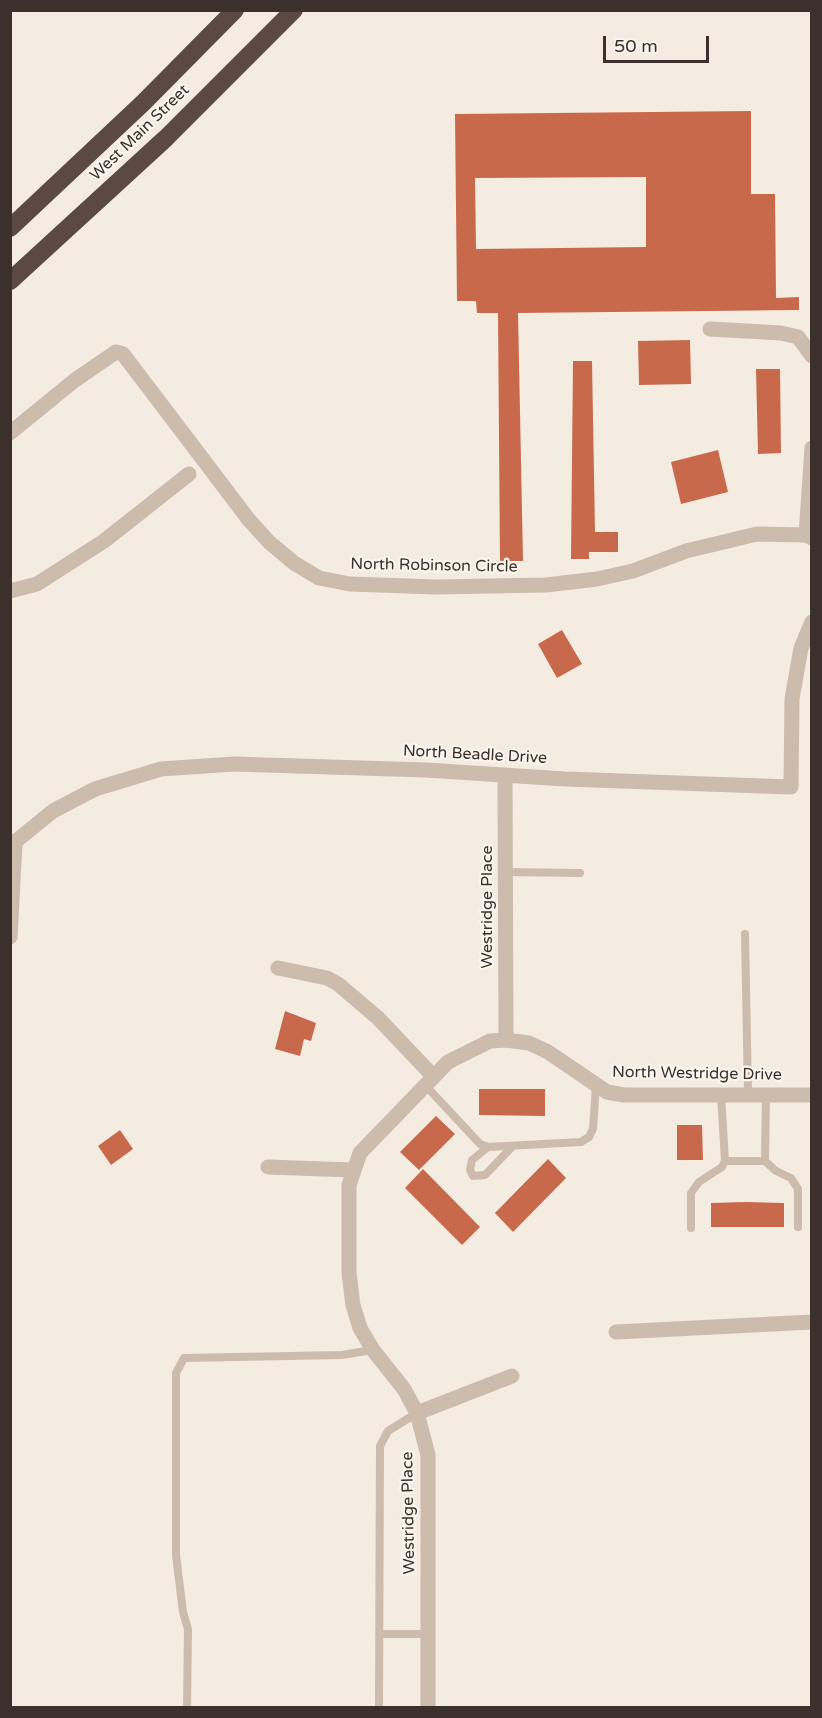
<!DOCTYPE html>
<style>
body{margin:0}
#map{position:relative;width:822px;height:1718px;overflow:hidden;background:#f4ebe1;font-family:"Varela Round",sans-serif}
canvas{display:block}
.frame{position:absolute;inset:0;border:12px solid #3b302b;pointer-events:none}
.scale{position:absolute;left:603px;top:36px;width:106px;height:27px;box-sizing:border-box;border:3px solid #3b302b;border-top:0;padding-left:8px;font-size:18px;line-height:21px;white-space:nowrap;color:#3b302b;-webkit-text-stroke:4px #fbf5ee;paint-order:stroke}
</style>
<div id="map">
<canvas width="822" height="1718"></canvas>
<div class="frame"></div>
<div class="scale">50 m</div>
</div>
<script>
const ctx = document.querySelector('canvas').getContext('2d');
ctx.lineJoin = 'round';
function fillPath(path, color) {
  ctx.fillStyle = color;
  ctx.fill(path, 'evenodd');
}
function shape(rows) {
  const path = new Path2D();
  for (const r of rows) {
    path.moveTo(r[0], r[1]);
    for (let i = 2; i < r.length; i += 2) path.lineTo(r[i], r[i + 1]);
  }
  return path;
}
function stroke(path, color, width, dash) {
  ctx.strokeStyle = color;
  ctx.lineWidth = width;
  ctx.lineCap = dash ? 'butt' : 'round';
  ctx.setLineDash(dash || []);
  ctx.stroke(path);
}
function label(font, color, halo, rows, align = 'center') {
  ctx.font = font + ' "Varela Round",sans-serif';
  ctx.lineWidth = 4.5;
  ctx.setLineDash([]);
  ctx.textBaseline = 'middle';
  ctx.strokeStyle = halo;
  ctx.fillStyle = color;
  for (const [text, x, y, turn = 0] of rows) {
    ctx.save();
    ctx.translate(x, y);
    ctx.rotate((+turn || 0) * Math.PI / 180);
    ctx.textAlign = isNaN(turn) ? turn : align;
    if (halo) ctx.strokeText(text, 0, 0);
    ctx.fillText(text, 0, 0);
    ctx.restore();
  }
}
fillPath(shape([
 [751,111,751,194,775,194,776,298,799,297,799,310,518,313,523,561,500,561,498,313,477,313,476,301,457,301,455,114],
 [646,177,646,247,476,249,475,178],
 [690,340,691,384,639,385,638,341],
 [573,361,592,361,595,532,618,532,618,552,589,552,589,559,571,559],
 [756,369,780,369,781,453,758,454],
 [718,450,728,492,681,504,671,462],
 [562,630,582,664,557,678,538,644],
 [285,1011,316,1023,311,1041,304,1039,300,1056,275,1049],
 [479,1089,545,1089,545,1116,479,1115],
 [436,1116,455,1134,419,1170,400,1152],
 [677,1125,702,1125,703,1160,677,1160],
 [120,1130,133,1149,111,1165,98,1146],
 [548,1159,566,1178,513,1232,495,1213],
 [423,1169,480,1227,462,1245,405,1188],
 [746,1202,784,1203,784,1227,711,1227,711,1203]
]), '#c8694b');
stroke(shape([
 [506,872,580,873],
 [745,934,748,1094],
 [425,1085,480,1144,488,1147,581,1142,589,1137,593,1129,596,1085],
 [488,1147,472,1160,470,1170,473,1176,485,1175,512,1147],
 [725,1161,765,1161,776,1171,791,1178,798,1189,798,1227],
 [765,1161,766,1094],
 [691,1228,691,1193,699,1182,722,1167,725,1161,721,1094],
 [380,1634,428,1634],
 [187,1708,188,1629,183,1612,176,1555,176,1373,184,1358,342,1355,372,1350],
 [379,1708,380,1446,388,1431,417,1413]
]), '#cdbbac', 8);
stroke(shape([
 [710,329,781,333,798,337,812,356],
 [10,433,75,380,116,352,123,354,249,520,269,542,294,563,319,578,350,584,436,587,546,585,597,579,633,571,686,551,757,534,806,535,812,538],
 [806,535,812,448],
 [10,591,37,584,104,541,189,474],
 [505,775,506,1040],
 [10,846,53,811,95,789,161,769,234,764,426,770,565,779,791,787,792,699,801,648,812,622],
 [10,937,15,843],
 [278,968,327,978,338,984,378,1018,433,1076],
 [268,1167,352,1170],
 [616,1332,812,1322],
 [417,1413,512,1376],
 [428,1708,428,1455,417,1413,404,1389,373,1350,360,1328,353,1305,349,1273,349,1185,360,1153,448,1062,490,1041,506,1040,529,1043,548,1052,607,1092,624,1095,812,1095]
]), '#cdbbac', 15);
stroke(shape([
 [10,228,143,103,235,10],
 [10,281,166,138,294,10]
]), '#5c4a42', 18);
label('16px', '#3b302b', '#fbf5ee', [
 ["West Main Street",140,133,-44],
 ["North Robinson Circle",434,566,1],
 ["North Beadle Drive",475,755,3],
 ["Westridge Place",488,907,-90],
 ["North Westridge Drive",697,1074,1],
 ["Westridge Place",409,1513,-91]
]);
</script>
